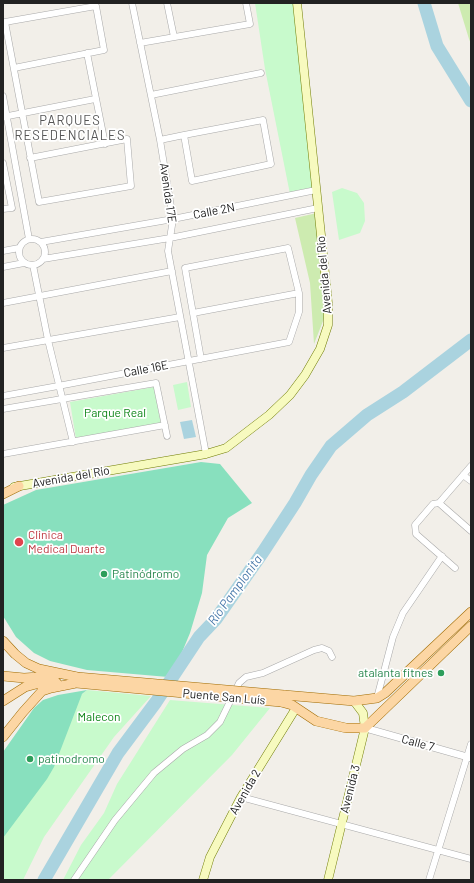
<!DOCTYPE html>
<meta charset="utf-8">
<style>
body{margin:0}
#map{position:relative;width:474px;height:883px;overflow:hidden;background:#f2efe9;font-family:Barlow,sans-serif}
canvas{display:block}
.frame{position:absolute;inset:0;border:4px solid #222;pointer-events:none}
</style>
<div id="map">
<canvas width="474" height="883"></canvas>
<div class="frame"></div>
</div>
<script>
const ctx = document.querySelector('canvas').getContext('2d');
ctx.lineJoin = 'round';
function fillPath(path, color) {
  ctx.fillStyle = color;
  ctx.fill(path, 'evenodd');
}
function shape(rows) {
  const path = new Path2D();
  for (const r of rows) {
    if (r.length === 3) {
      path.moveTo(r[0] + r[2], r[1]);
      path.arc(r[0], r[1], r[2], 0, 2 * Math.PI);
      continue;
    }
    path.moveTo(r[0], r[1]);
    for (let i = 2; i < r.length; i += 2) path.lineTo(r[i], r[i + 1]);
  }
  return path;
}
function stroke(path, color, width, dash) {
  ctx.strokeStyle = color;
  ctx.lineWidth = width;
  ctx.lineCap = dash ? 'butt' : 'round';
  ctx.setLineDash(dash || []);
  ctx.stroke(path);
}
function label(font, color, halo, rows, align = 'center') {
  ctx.font = font + ' Barlow,sans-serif';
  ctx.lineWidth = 3.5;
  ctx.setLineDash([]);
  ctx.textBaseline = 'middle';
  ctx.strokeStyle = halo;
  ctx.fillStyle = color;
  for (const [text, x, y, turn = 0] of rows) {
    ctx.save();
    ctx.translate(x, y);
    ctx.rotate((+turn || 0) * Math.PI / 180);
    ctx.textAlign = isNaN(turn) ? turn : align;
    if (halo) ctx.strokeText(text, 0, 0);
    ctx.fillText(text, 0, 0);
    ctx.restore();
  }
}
fillPath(shape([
 [458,3,471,3,471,44,469,39],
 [317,213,325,316,314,344,310,283,295,218]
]), '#cdebb0');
fillPath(shape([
 [255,3,293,3,314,189,290,194,265,69],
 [342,188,357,193,364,203,365,221,360,233,339,240,332,192],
 [187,382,191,407,178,410,173,385],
 [154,387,161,424,76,439,70,402],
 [87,690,151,696,114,737,44,837,23,880,3,880,3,837,79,697],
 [170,700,270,708,232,755,108,880,63,880,81,845,104,813,117,784]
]), '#c8facc');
fillPath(shape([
 [201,462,220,464,252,503,228,518,207,555,202,593,190,633,180,657,168,677,87,670,50,661,34,653,16,637,3,616,3,505,36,490],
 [87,690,82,694,54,767,47,779,3,838,3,752,34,708,43,700,58,695]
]), '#88e0be');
fillPath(shape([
 [192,420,196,437,184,439,180,422]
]), '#aad3df');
stroke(shape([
 [424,3,437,46,471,101],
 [44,880,118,753,156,702,199,637,216,619,263,552,295,503,311,475,331,446,367,415,403,392,471,340]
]), '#aad3df', 13);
const minor = shape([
 [132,3,160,140,173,219,168,251,206,454],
 [167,3,174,37],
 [140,43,250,24,246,3],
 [87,53,105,144],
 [14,68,104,50,96,6,5,22,39,202,131,186,127,139,30,158],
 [151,95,261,73],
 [3,96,29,239],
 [3,117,95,99],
 [263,120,271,164,192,181,184,135,263,120],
 [160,140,184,135],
 [3,163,12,208,3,209],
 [32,252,13],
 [41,242,173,219,316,190],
 [3,251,19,248],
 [43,259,170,238,318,208],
 [33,265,48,340,73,442],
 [3,267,24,263],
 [3,303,172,271],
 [193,313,299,293],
 [3,348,180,317],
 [3,396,58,386,289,342,299,312,299,293,288,248,185,268,201,359],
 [3,409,156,383,167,436],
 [3,454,165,425],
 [463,475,471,481],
 [439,503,471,531],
 [455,568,416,534,415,525,433,504,439,503,471,466],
 [377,698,393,637,403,613,442,556],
 [241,797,471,859],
 [74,880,115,820,154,773,183,749,207,735,220,722,239,683,246,677,263,673,314,650,322,648,329,651,332,657],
 [429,880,471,744]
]);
const tertiary = shape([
 [365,728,471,758]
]);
const secondary = shape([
 [14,487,206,454,226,448,269,415,290,395,305,375,320,349,328,325,328,303,297,3],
 [203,880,210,857,241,797,296,708],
 [328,880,365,728,363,713,354,701]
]);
const primary = shape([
 [3,494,19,486],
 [3,641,15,654,26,663,39,669,77,677],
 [3,676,24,678,55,676],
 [284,695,354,701,377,698,385,693,471,612],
 [3,701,25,687,36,684,57,683],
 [281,702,292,705,316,721,346,728,365,728,471,626],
 [3,737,23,712,42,691,51,688,76,683]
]);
stroke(minor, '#a9a9a9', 7);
stroke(tertiary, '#a9a9a9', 8);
stroke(secondary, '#707d05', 9);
stroke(primary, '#a06b00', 10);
stroke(minor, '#fff', 6);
stroke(tertiary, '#fff', 7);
stroke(secondary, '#f7fabf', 8);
stroke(primary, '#fcd6a4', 9);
const primaryBridge = shape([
 [77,677,284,695],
 [76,683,281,702]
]);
stroke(primaryBridge, '#a06b00', 10, []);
stroke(primaryBridge, '#fcd6a4', 9);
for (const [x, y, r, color] of [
 [19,542,5,"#e0444e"],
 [104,574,4,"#2e9e5b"],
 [441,673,4,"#2e9e5b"],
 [30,759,4,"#2e9e5b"]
]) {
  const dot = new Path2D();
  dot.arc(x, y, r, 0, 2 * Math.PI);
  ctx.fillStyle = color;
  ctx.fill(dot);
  stroke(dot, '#fff', 1.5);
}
label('12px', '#222', '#fff', [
 ["Avenida 17E",168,193,82],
 ["Calle 2N",214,211,-11],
 ["Avenida del Río",324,275,-95],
 ["Calle 16E",146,369,-11],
 ["Avenida del Río",71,477,-10],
 ["Puente San Luís",224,697,5],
 ["Calle 7",418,743,15],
 ["Avenida 3",350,789,-76],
 ["Avenida 2",245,792,-60]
]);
label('12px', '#0c8416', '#fff', [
 ["Parque Real",115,413],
 ["Malecon",99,717]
]);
label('12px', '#be3a42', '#fff', [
 ["Clinica",28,535],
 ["Medical Duarte",28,549]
], 'left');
label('12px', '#27864d', '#fff', [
 ["Patinódromo",112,574],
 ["atalanta fitnes",433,673,"right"],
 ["patinodromo",38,759]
], 'left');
ctx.letterSpacing = '1px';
label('13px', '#555', '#fff', [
 ["PARQUES",70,121],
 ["RESEDENCIALES",70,136]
]);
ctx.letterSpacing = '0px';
label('italic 13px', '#4a7aab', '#fff', [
 ["Río Pamplonita",235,590,-54]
]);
</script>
